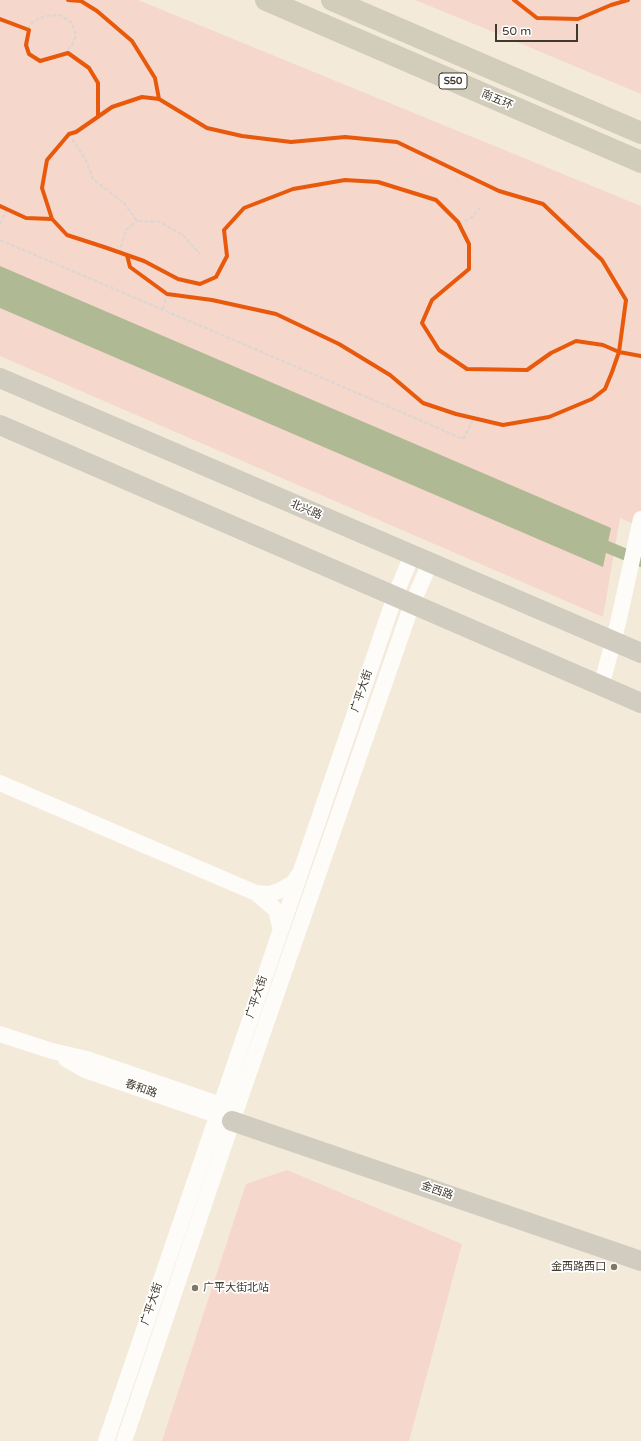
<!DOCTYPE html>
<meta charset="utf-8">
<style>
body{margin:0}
#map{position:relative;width:641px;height:1441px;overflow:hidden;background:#f4eada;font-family:"Varela Round",sans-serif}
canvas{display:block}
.scale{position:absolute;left:495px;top:24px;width:83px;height:18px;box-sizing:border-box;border:2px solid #40392d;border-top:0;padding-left:5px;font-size:12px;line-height:14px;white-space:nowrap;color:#40392d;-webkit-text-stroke:3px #fff;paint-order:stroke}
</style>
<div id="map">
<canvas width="641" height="1441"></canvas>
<div class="scale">50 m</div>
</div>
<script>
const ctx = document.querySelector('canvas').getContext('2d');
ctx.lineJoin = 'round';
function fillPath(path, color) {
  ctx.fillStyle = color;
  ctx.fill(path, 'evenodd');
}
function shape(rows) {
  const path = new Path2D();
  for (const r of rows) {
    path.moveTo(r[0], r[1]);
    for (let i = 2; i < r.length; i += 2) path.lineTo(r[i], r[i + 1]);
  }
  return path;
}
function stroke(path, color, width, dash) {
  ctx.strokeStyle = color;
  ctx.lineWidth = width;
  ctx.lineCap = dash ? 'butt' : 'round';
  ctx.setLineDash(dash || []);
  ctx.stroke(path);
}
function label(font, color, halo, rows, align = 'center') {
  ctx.font = font + ' "Varela Round","Noto Sans SC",sans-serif';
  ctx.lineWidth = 3.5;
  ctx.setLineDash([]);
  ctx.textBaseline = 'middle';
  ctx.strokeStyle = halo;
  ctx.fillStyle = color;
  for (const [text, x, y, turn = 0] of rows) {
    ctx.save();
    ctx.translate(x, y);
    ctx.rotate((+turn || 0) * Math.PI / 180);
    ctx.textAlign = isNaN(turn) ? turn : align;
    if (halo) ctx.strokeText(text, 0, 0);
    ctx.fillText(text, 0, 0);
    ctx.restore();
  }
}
fillPath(shape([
 [0,0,138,0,641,206,641,527,620,518,603,617,0,356],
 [415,0,641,0,641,94,479,26],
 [287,1170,462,1244,409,1441,162,1441,246,1184]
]), '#f5d7cb');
fillPath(shape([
 [0,266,611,528,603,567,0,308]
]), '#afb993');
stroke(shape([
 [593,541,641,561]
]), '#afb993', 12);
stroke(shape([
 [27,29,34,21,45,16,60,15,72,23,76,35,72,45,66,52],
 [69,134,86,160,93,179,125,204,137,221,160,222,183,235,200,254],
 [0,224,7,209],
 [459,224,471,218,480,208],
 [0,240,362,395,463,439,474,418],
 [120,253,122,242,127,229,137,221],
 [163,309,167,294]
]), '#dad7d3', 2, [4, 2]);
stroke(shape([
 [601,687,618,623,641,519],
 [0,783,256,893,276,910,280,927],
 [256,893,270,894,281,890,293,883,298,876],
 [0,1034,52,1051,87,1059,230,1108],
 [66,1059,85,1070,225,1118],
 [106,1441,395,596,412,555],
 [124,1441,236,1110,412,604,430,563]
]), '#fdfcf9', 16);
stroke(shape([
 [0,378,641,653],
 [0,425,641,703],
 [232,1121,641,1261]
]), '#d0cdc0', 20);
stroke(shape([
 [266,0,641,162],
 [332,0,641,133]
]), '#d1cdba', 22);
stroke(shape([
 [68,0,81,1,97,11,132,41,155,78,159,99],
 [514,0,537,18,578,19,611,5,628,0],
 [0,19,29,30,26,45,29,54,40,61,68,53,89,68,98,83,98,117],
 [0,206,26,218,52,219],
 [127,255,130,267,167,294,212,300,276,314,339,344,390,375,423,403,456,414,503,425,549,417,592,399,605,389,612,372,619,352,626,300,602,260,543,204,499,191,397,142,345,137,291,142,242,136,207,128,159,99,142,97,112,107,76,132,69,134,47,160,42,188,52,219,67,235,104,247,144,261,178,279,200,284,216,277,227,256,224,230,244,208,293,189,345,180,378,182,436,200,458,222,469,244,469,269,432,300,422,323,439,350,467,369,527,370,551,353,576,341,603,345,619,352,641,356]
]), '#e8590c', 4);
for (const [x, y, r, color] of [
 [614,1267,4,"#7f776a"],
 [195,1288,4,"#7f776a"]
]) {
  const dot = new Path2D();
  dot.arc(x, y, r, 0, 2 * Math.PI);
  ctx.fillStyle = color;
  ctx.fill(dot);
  stroke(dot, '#fff', 1.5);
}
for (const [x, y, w] of [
 [453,81,28]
]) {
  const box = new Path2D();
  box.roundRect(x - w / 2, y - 8, w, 16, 3);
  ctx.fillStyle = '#fff';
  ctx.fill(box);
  stroke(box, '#40392d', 1);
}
label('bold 10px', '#40392d', null, [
 ["S50",453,81]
]);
label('11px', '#40392d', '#fff', [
 ["南五环",497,100,23],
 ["北兴路",306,510,23],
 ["广平大街",362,691,-71],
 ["广平大街",257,997,-71],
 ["春和路",141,1089,19],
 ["金西路",437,1191,19],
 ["广平大街",152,1304,-71]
]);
label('11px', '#40392d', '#fff', [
 ["金西路西口",606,1267],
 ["广平大街北站",203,1288,"left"]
], 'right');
</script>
